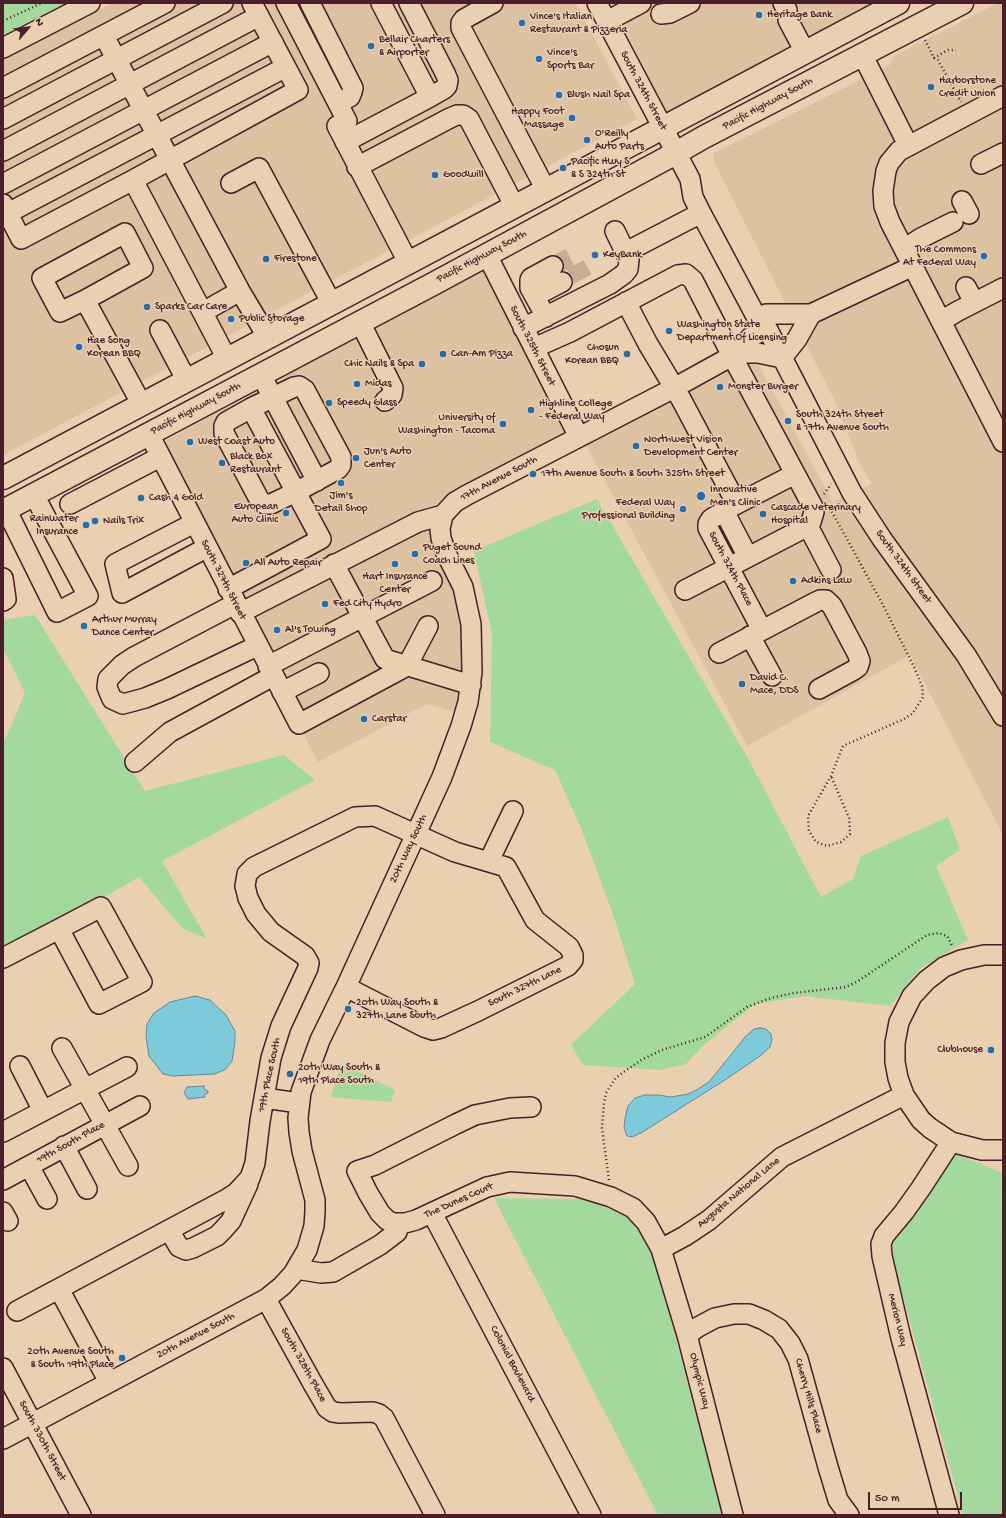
<!DOCTYPE html>
<style>
body{margin:0}
#map{position:relative;width:1006px;height:1518px;overflow:hidden;background:#e8d0b0;font-family:"Gochi Hand",sans-serif}
canvas{display:block}
.frame{position:absolute;inset:0;border:4px solid #4a1f2b;pointer-events:none}
.north{position:absolute;left:8px;top:8px;width:40px;height:40px;-webkit-text-stroke:3px #e8d0b0;paint-order:stroke;rotate:62deg;font-size:11px;font-weight:700;line-height:16px;text-align:center;color:#4a1f2b}
.north::after{content:'';display:block;margin:auto;width:14px;height:18px;background:#4a1f2b;clip-path:polygon(50% 0,100% 100%,50% 72%,0 100%)}
.scale{position:absolute;left:868px;top:1492px;width:94px;height:18px;box-sizing:border-box;border:2px solid #4a1f2b;border-top:0;padding-left:5px;font-size:12px;line-height:14px;white-space:nowrap;color:#4a1f2b;-webkit-text-stroke:3px #e8d0b0;paint-order:stroke}
</style>
<div id="map">
<canvas width="1006" height="1518"></canvas>
<div class="frame"></div>
<div class="north">N</div>
<div class="scale">50 m</div>
</div>
<script>
const ctx = document.querySelector('canvas').getContext('2d');
ctx.lineJoin = 'round';
function fillPath(path, color) {
  ctx.fillStyle = color;
  ctx.fill(path, 'evenodd');
}
function shape(rows) {
  const path = new Path2D();
  for (const r of rows) {
    path.moveTo(r[0], r[1]);
    for (let i = 2; i < r.length; i += 2) path.lineTo(r[i], r[i + 1]);
  }
  return path;
}
function stroke(path, color, width, dash) {
  ctx.strokeStyle = color;
  ctx.lineWidth = width;
  ctx.lineCap = dash ? 'butt' : 'round';
  ctx.setLineDash(dash || []);
  ctx.stroke(path);
}
function label(font, color, halo, rows, align = 'center') {
  ctx.font = font + ' "Gochi Hand",sans-serif';
  ctx.lineWidth = 3;
  ctx.setLineDash([]);
  ctx.textBaseline = 'middle';
  ctx.strokeStyle = halo;
  ctx.fillStyle = color;
  for (const [text, x, y, turn = 0] of rows) {
    ctx.save();
    ctx.translate(x, y);
    ctx.rotate((+turn || 0) * Math.PI / 180);
    ctx.textAlign = isNaN(turn) ? turn : align;
    if (halo) ctx.strokeText(text, 0, 0);
    ctx.fillText(text, 0, 0);
    ctx.restore();
  }
}
fillPath(shape([
 [112,3,576,3,637,119,3,455,3,59],
 [610,3,877,3,669,115],
 [998,3,1003,3,1003,835,910,655,747,746,586,445,748,362,754,362,759,366,833,502,872,484,860,465,836,403,714,162,713,154,720,150,890,65,894,56],
 [484,269,578,437,443,515,463,587,465,715,426,704,318,762,240,613,158,445]
]), '#dcc2a0');
fillPath(shape([
 [3,3,101,3,3,51],
 [597,499,750,762,821,897,853,879,861,856,948,817,960,850,936,866,968,940,921,968,890,1006,805,996,755,1004,705,1044,686,1064,660,1070,583,1065,571,1045,635,984,614,917,581,828,555,770,490,742,492,634,474,551],
 [35,615,145,791,284,755,315,780,162,861,207,939,182,928,139,877,3,956,3,741,5,740,25,693,3,648,3,620],
 [341,1063,395,1090,391,1102,331,1097],
 [955,1154,1001,1172,1003,1313,1003,1515,963,1515,893,1260,893,1239],
 [494,1198,586,1199,628,1217,653,1251,722,1515,658,1515]
]), '#a3d99c');
const water = shape([
 [195,996,210,1000,226,1015,235,1031,235,1042,232,1061,226,1069,215,1074,173,1076,163,1074,149,1056,146,1037,147,1024,154,1013,170,1002,195,996],
 [760,1028,766,1029,771,1034,772,1040,770,1047,760,1056,728,1078,641,1133,632,1137,627,1136,624,1128,625,1118,628,1106,635,1098,645,1095,658,1095,671,1097,688,1094,698,1089,709,1082,746,1036,754,1029,760,1028],
 [204,1086,204,1089,208,1091,208,1093,204,1095,205,1097,188,1099,184,1093,187,1087,204,1086]
]);
fillPath(water, '#7dcbda');
stroke(water, '#698694', 1);
stroke(shape([
 [553,266,571,257,583,279]
]), '#c8ad95', 19, [19, 10]);
const minor = shape([
 [286,3,347,121],
 [310,3,353,88,352,92,350,97,338,103],
 [381,3,430,97],
 [493,3,464,19,461,23,461,28,546,190],
 [597,3,690,179,693,197,701,213,758,320,767,328,852,493,882,539,966,655,1003,716],
 [783,3,787,10],
 [661,14,670,13,690,3],
 [788,20,805,52],
 [607,21,641,3],
 [104,36,240,291,268,338],
 [3,48,90,3],
 [862,54,908,145],
 [3,88,165,3],
 [1003,96,899,151,889,163,886,171,883,191,884,206,890,222,1003,442],
 [3,119,223,3],
 [337,126,409,264],
 [345,142,430,97,444,89,447,86,448,80,445,73,409,3],
 [3,151,259,16],
 [981,164,1003,153],
 [357,167,450,118,457,115,463,115,469,119,515,207],
 [133,180,227,359],
 [231,183,259,168,332,304],
 [3,184,273,42],
 [962,201,969,214],
 [3,204,21,239,133,180,298,90,252,3],
 [8,213,286,67],
 [904,249,921,238,953,222],
 [626,252,701,213],
 [487,255,579,437],
 [966,287,974,302],
 [535,296,562,282],
 [85,300,60,312,42,278,125,233,143,268,85,300,142,405],
 [626,302,648,344,681,399,733,497,733,503,731,507,711,519,708,524,708,528,762,630],
 [203,312,240,291],
 [766,314,811,314,913,266],
 [546,317,530,288,530,280,531,278,553,266],
 [941,321,958,311,1003,288],
 [360,322,393,388,392,395,385,401],
 [523,328,610,284,624,274,628,269,629,260,615,231],
 [160,330,187,381],
 [534,348,570,332,678,275,686,274,693,280,732,356,813,507,814,512,811,522,808,526,685,590],
 [737,353,758,353,782,358],
 [782,358,797,339,811,314],
 [261,375,317,481],
 [299,386,305,390,341,457,341,465,338,469,296,492,271,504,265,504,260,501,224,433,224,426,226,422,251,408,294,387,299,386],
 [149,434,299,724,407,666,428,626],
 [70,504,160,457],
 [6,509,57,612,88,596,34,495],
 [727,509,795,474],
 [724,511,748,557],
 [194,523,115,564,122,593,206,548],
 [808,526,831,570],
 [334,564,385,659,471,685],
 [3,578,6,599,3,601],
 [228,589,321,539,251,408],
 [235,604,134,657,122,665,108,679,107,687,109,692,112,699,123,704,145,698,167,689,257,646],
 [240,613,418,522,443,515,455,502,467,495,674,388,732,356,737,353,751,337,767,328],
 [750,636,772,676],
 [719,653,814,603,820,600,826,600,832,606,857,653,860,661,858,667,854,670,819,689],
 [268,666,432,581],
 [282,692,319,673],
 [135,762,170,732,273,676],
 [489,861,513,811],
 [1003,955,984,955,961,960,944,967,927,980,912,996,899,1022,895,1043,895,1062,898,1078,904,1095,921,1120,930,1128,951,1142,982,1150,1003,1150],
 [3,958,59,929,101,907,142,982,99,1004,59,929],
 [62,1048,128,1166],
 [20,1066,43,1111],
 [264,1098,299,1103],
 [531,1107,510,1108,475,1115,456,1124,375,1165,357,1171,368,1193,380,1213,387,1220,393,1223,405,1223,416,1220,487,1187,510,1182,575,1186,611,1197,633,1208,646,1222,661,1249,687,1335,733,1515],
 [3,1132,127,1067],
 [64,1146,87,1189],
 [29,1166,47,1199],
 [3,1180,140,1106],
 [3,1212,8,1221],
 [432,1213,591,1515],
 [169,1230,179,1247,186,1250,193,1248,217,1236,223,1230,231,1221,248,1184],
 [661,1249,685,1236,709,1220,782,1157,904,1095],
 [296,1269,321,1273,333,1272,380,1245,397,1232,399,1223],
 [59,1289,109,1382],
 [266,1299,313,1384,327,1408,333,1412,340,1413,373,1412,379,1414,384,1418,435,1515],
 [17,1311,225,1200,236,1193,250,1178,255,1163,260,1121,271,1058,281,1026,308,968,309,963,305,956,271,932,256,914,248,898,245,886,247,874,254,867,355,817,375,816,455,852,506,867,535,920,569,947,573,955,573,960,568,966,478,1011,441,1028,433,1030,424,1027,346,987],
 [687,1335,698,1327,715,1318,734,1314,749,1314,764,1320,779,1329,790,1343,798,1359,828,1467,838,1500,849,1515],
 [3,1368,81,1515],
 [3,1439,266,1299,282,1286,293,1274,307,1250,314,1226,315,1211,315,1200,302,1151,299,1132,298,1118,301,1092,320,1040,346,987,442,777,461,726,468,702,472,672,471,624,463,587,446,553,441,538,440,529,443,515],
 [949,1515,901,1338,882,1256,881,1244,884,1236,904,1212,921,1188,951,1142]
]);
const major = shape([
 [3,478,898,3],
 [3,511,433,284,676,153,704,137,962,3]
]);
stroke(minor, '#4a1f2b', 22);
stroke(major, '#4a1f2b', 25);
stroke(shape([
 [3,21,42,3],
 [925,40,934,58,948,50,956,50],
 [934,58,938,60,961,102],
 [824,494,831,484],
 [830,508,883,605,915,669,922,686,923,697,913,713,904,719,843,746,831,776,808,816,809,831,816,842,827,846,841,842,850,834,849,818,831,776],
 [609,1180,602,1128,604,1103,606,1093,615,1079,622,1073,643,1059,662,1050,705,1037,747,1007,771,998,794,993,846,987,858,981,927,935,939,933,947,936,953,947]
]), '#4a1f2b', 2.5, [1, 3]);
stroke(minor, '#e8d0b0', 19);
stroke(major, '#e8d0b0', 22);
for (const [x, y, r, color] of [
 [759,15,4,"#1f6fb2"],
 [522,23,4,"#1f6fb2"],
 [371,46,4,"#1f6fb2"],
 [539,59,4,"#1f6fb2"],
 [931,87,4,"#1f6fb2"],
 [559,95,4,"#1f6fb2"],
 [572,118,4,"#1f6fb2"],
 [587,140,4,"#1f6fb2"],
 [563,168,4,"#1f6fb2"],
 [435,175,4,"#1f6fb2"],
 [595,255,4,"#1f6fb2"],
 [984,256,4,"#1f6fb2"],
 [266,259,4,"#1f6fb2"],
 [147,307,4,"#1f6fb2"],
 [231,319,4,"#1f6fb2"],
 [669,331,4,"#1f6fb2"],
 [79,347,4,"#1f6fb2"],
 [443,354,4,"#1f6fb2"],
 [627,354,4,"#1f6fb2"],
 [422,364,4,"#1f6fb2"],
 [357,384,4,"#1f6fb2"],
 [720,387,4,"#1f6fb2"],
 [329,403,4,"#1f6fb2"],
 [531,410,4,"#1f6fb2"],
 [788,421,4,"#1f6fb2"],
 [503,424,4,"#1f6fb2"],
 [190,442,4,"#1f6fb2"],
 [636,446,4,"#1f6fb2"],
 [356,458,4,"#1f6fb2"],
 [222,463,4,"#1f6fb2"],
 [533,474,4,"#1f6fb2"],
 [341,483,4,"#1f6fb2"],
 [701,496,5,"#1f6fb2"],
 [141,498,4,"#1f6fb2"],
 [683,509,4,"#1f6fb2"],
 [286,513,4,"#1f6fb2"],
 [763,514,4,"#1f6fb2"],
 [95,521,4,"#1f6fb2"],
 [86,525,4,"#1f6fb2"],
 [415,554,4,"#1f6fb2"],
 [246,563,4,"#1f6fb2"],
 [395,564,4,"#1f6fb2"],
 [793,581,4,"#1f6fb2"],
 [325,604,4,"#1f6fb2"],
 [84,626,4,"#1f6fb2"],
 [277,630,4,"#1f6fb2"],
 [742,684,4,"#1f6fb2"],
 [364,719,4,"#1f6fb2"],
 [348,1009,4,"#1f6fb2"],
 [991,1050,4,"#1f6fb2"],
 [290,1074,4,"#1f6fb2"],
 [122,1358,4,"#1f6fb2"]
]) {
  const dot = new Path2D();
  dot.arc(x, y, r, 0, 2 * Math.PI);
  ctx.fillStyle = color;
  ctx.fill(dot);
  stroke(dot, '#e8d0b0', 1.5);
}
label('11px', '#4a1f2b', '#e8d0b0', [
 ["Heritage Bank",767,15],
 ["Vince's Italian",530,17],
 ["Restaurant & Pizzeria",530,30],
 ["Bellair Charters",379,40],
 ["& Airporter",379,53],
 ["Vince's",547,53],
 ["Sports Bar",547,66],
 ["Harborstone",939,81],
 ["Credit Union",939,94],
 ["Blush Nail Spa",567,95],
 ["Happy Foot",564,112,"right"],
 ["Massage",564,125,"right"],
 ["O'Reilly",595,134],
 ["Auto Parts",595,147],
 ["Pacific Hwy S",571,162],
 ["& S 324th St",571,175],
 ["Goodwill",443,175],
 ["The Commons",976,250,"right"],
 ["At Federal Way",976,263,"right"],
 ["KeyBank",603,255],
 ["Firestone",274,259],
 ["Sparks Car Care",155,307],
 ["Public Storage",239,319],
 ["Washington State",677,325],
 ["Department Of Licensing",677,338],
 ["Hae Song",87,341],
 ["Korean BBQ",87,354],
 ["Chosun",619,348,"right"],
 ["Korean BBQ",619,361,"right"],
 ["Can-Am Pizza",451,354],
 ["Chic Nails & Spa",414,364,"right"],
 ["Midas",365,384],
 ["Monster Burger",728,387],
 ["Speedy Glass",337,403],
 ["Highline College",539,404],
 ["- Federal Way",539,417],
 ["South 324th Street",796,415],
 ["& 17th Avenue South",796,428],
 ["University of",495,418,"right"],
 ["Washington - Tacoma",495,431,"right"],
 ["Northwest Vision",644,440],
 ["Development Center",644,453],
 ["West Coast Auto",198,442],
 ["Jun's Auto",364,452],
 ["Center",364,465],
 ["Black Box",230,457],
 ["Restaurant",230,470],
 ["17th Avenue South & South 325th Street",541,474],
 ["Innovative",710,490],
 ["Men's Clinic",710,503],
 ["Jim's",341,496,"center"],
 ["Detail Shop",341,509,"center"],
 ["Cash 4 Gold",149,498],
 ["Federal Way",675,503,"right"],
 ["Professional Building",675,516,"right"],
 ["European",278,507,"right"],
 ["Auto Clinic",278,520,"right"],
 ["Cascade Veterinary",771,508],
 ["Hospital",771,521],
 ["Rainwater",78,519,"right"],
 ["Insurance",78,532,"right"],
 ["Nails Trix",103,521],
 ["Puget Sound",423,548],
 ["Coach Lines",423,561],
 ["All Auto Repair",254,563],
 ["Hart Insurance",395,577,"center"],
 ["Center",395,590,"center"],
 ["Adkins Law",801,581],
 ["Fed City Hydro",333,604],
 ["Arthur Murray",92,620],
 ["Dance Center",92,633],
 ["Al's Towing",285,630],
 ["David C.",750,678],
 ["Mace, DDS",750,691],
 ["Carstar",372,719],
 ["20th Way South &",356,1003],
 ["327th Lane South",356,1016],
 ["Clubhouse",983,1050,"right"],
 ["20th Way South &",298,1068],
 ["19th Place South",298,1081],
 ["20th Avenue South",114,1352,"right"],
 ["& South 19th Place",114,1365,"right"]
], 'left');
label('11px', '#4a1f2b', '#e8d0b0', [
 ["South 324th Street",643,91,62],
 ["Pacific Highway South",768,104,-28],
 ["Pacific Highway South",482,257,-28],
 ["South 325th Street",532,346,63],
 ["Pacific Highway South",196,409,-28],
 ["17th Avenue South",499,479,-28],
 ["South 324th Street",903,567,54],
 ["South 324th Place",730,569,62],
 ["South 327th Street",223,580,63],
 ["20th Way South",409,849,-65],
 ["South 327th Lane",525,987,-26],
 ["19th Place South",270,1075,-78],
 ["19th South Place",71,1143,-29],
 ["Augusta National Lane",739,1193,-40],
 ["The Dunes Court",459,1201,-24],
 ["Merion Way",897,1320,76],
 ["20th Avenue South",196,1336,-28],
 ["Colonial Boulevard",512,1364,62],
 ["South 328th Place",303,1365,61],
 ["Olympic Way",699,1381,76],
 ["Cherry Hills Place",808,1396,74],
 ["South 330th Street",42,1441,62]
]);
</script>
